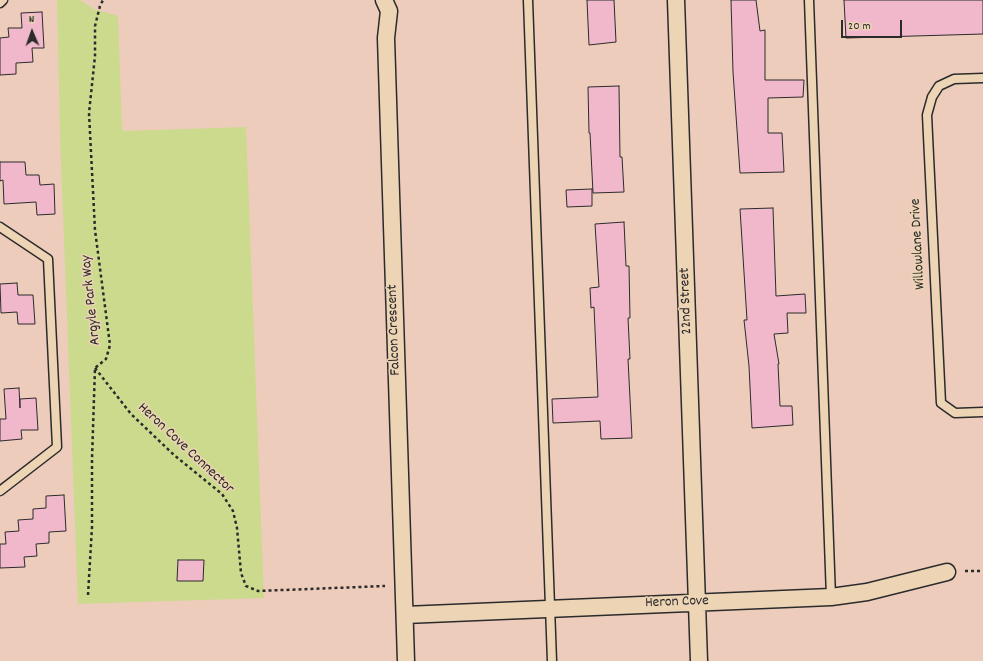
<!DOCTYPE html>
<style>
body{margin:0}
#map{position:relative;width:983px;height:661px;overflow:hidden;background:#eeccbc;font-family:Dekko,sans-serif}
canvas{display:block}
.north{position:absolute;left:12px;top:12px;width:40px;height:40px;-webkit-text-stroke:3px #edd4b5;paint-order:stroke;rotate:358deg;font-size:11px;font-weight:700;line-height:16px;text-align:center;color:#2b2b2b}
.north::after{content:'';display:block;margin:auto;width:14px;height:18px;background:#2b2b2b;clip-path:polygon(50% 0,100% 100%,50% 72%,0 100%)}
.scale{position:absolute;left:841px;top:20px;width:61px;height:18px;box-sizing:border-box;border:2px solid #2b2b2b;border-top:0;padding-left:5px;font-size:12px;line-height:14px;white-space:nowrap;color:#2b2b2b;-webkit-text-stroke:3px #edd4b5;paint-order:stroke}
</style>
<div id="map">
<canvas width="983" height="661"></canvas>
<div class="north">N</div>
<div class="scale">20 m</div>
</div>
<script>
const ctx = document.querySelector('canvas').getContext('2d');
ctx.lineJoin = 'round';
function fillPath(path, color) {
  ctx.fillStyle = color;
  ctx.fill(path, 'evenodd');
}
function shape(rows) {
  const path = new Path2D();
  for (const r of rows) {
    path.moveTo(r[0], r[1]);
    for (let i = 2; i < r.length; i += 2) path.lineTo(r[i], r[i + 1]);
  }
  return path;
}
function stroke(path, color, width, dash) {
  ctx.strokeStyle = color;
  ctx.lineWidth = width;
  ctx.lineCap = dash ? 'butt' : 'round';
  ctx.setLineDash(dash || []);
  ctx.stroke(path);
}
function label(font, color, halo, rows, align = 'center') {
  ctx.font = font + ' Dekko,sans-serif';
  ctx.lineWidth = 3;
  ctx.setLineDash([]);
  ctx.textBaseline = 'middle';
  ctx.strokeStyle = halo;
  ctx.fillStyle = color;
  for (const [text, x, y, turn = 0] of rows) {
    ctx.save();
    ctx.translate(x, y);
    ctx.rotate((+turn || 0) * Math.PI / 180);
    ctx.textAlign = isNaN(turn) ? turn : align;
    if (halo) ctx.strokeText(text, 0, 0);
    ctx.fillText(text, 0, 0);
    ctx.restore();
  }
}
fillPath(shape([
 [57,0,80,0,94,9,118,16,122,128,124,131,246,127,264,598,78,604,60,136]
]), '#ccda8e');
const building = shape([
 [587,0,614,0,616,42,589,45,587,0],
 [731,0,756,0,760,31,765,30,765,80,804,80,803,97,768,98,768,133,782,133,784,172,740,173,733,72,731,0],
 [844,0,983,0,983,34,846,38,844,0],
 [42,12,44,48,32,48,33,62,16,63,16,74,0,75,0,38,9,37,8,28,22,28,21,13,42,12],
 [619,86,620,157,622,157,624,192,593,193,590,133,589,133,588,87,619,86],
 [0,162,25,162,26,175,39,175,40,185,54,184,55,214,37,215,36,202,4,204,3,180,0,181,0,162],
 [592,189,592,206,567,207,566,190,592,189],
 [773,208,776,296,805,294,806,313,787,313,788,333,774,334,779,364,778,364,780,406,792,406,793,425,752,428,749,366,744,320,747,320,740,209,773,208],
 [624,222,626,266,629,266,630,318,628,318,630,359,628,359,632,438,601,439,600,421,553,423,552,399,598,397,594,307,591,308,590,288,599,287,595,224,624,222],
 [17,283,18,295,33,295,35,324,18,324,17,312,1,313,0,284,17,283],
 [19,388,20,408,20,399,36,398,38,430,21,430,22,439,0,441,0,419,6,419,4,389,19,388],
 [64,495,66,531,49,532,49,543,36,544,37,556,24,557,25,567,0,568,0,544,6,544,5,532,19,531,18,520,33,519,33,509,46,508,46,496,64,495],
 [178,560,204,560,203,581,177,581,178,560]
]);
fillPath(building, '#f1b8cc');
stroke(building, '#2b2b2b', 1);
const service = shape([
 [528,0,552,661],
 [809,0,831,597],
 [0,3,3,0],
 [983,78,954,79,939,86,932,97,927,115,941,403,955,413,983,412],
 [0,227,48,259,57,447,0,491]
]);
const minor = shape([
 [384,0,389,11,386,38,406,661],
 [676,0,699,661],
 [405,615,831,597,867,592,947,572]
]);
stroke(service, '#2b2b2b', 11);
stroke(minor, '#2b2b2b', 19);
stroke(shape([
 [95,368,131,414,174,455,222,494,233,511,237,528,241,573,246,586,258,591,385,586],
 [965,571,983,571],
 [88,595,92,527,92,459,95,368,106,359,110,345,95,230,89,113,95,56,95,26,100,6,103,0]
]), '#2b2b2b', 2.5, [3, 3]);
stroke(service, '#edd4b5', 8);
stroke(minor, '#edd4b5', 16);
label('15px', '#2b2b2b', '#edd4b5', [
 ["Willowlane Drive",919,244,-93],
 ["Argyle Park Way",92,300,-96],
 ["22nd Street",687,301,-92],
 ["Falcon Crescent",395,330,-92],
 ["Heron Cove Connector",185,449,43],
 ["Heron Cove",677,603,-2]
]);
</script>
